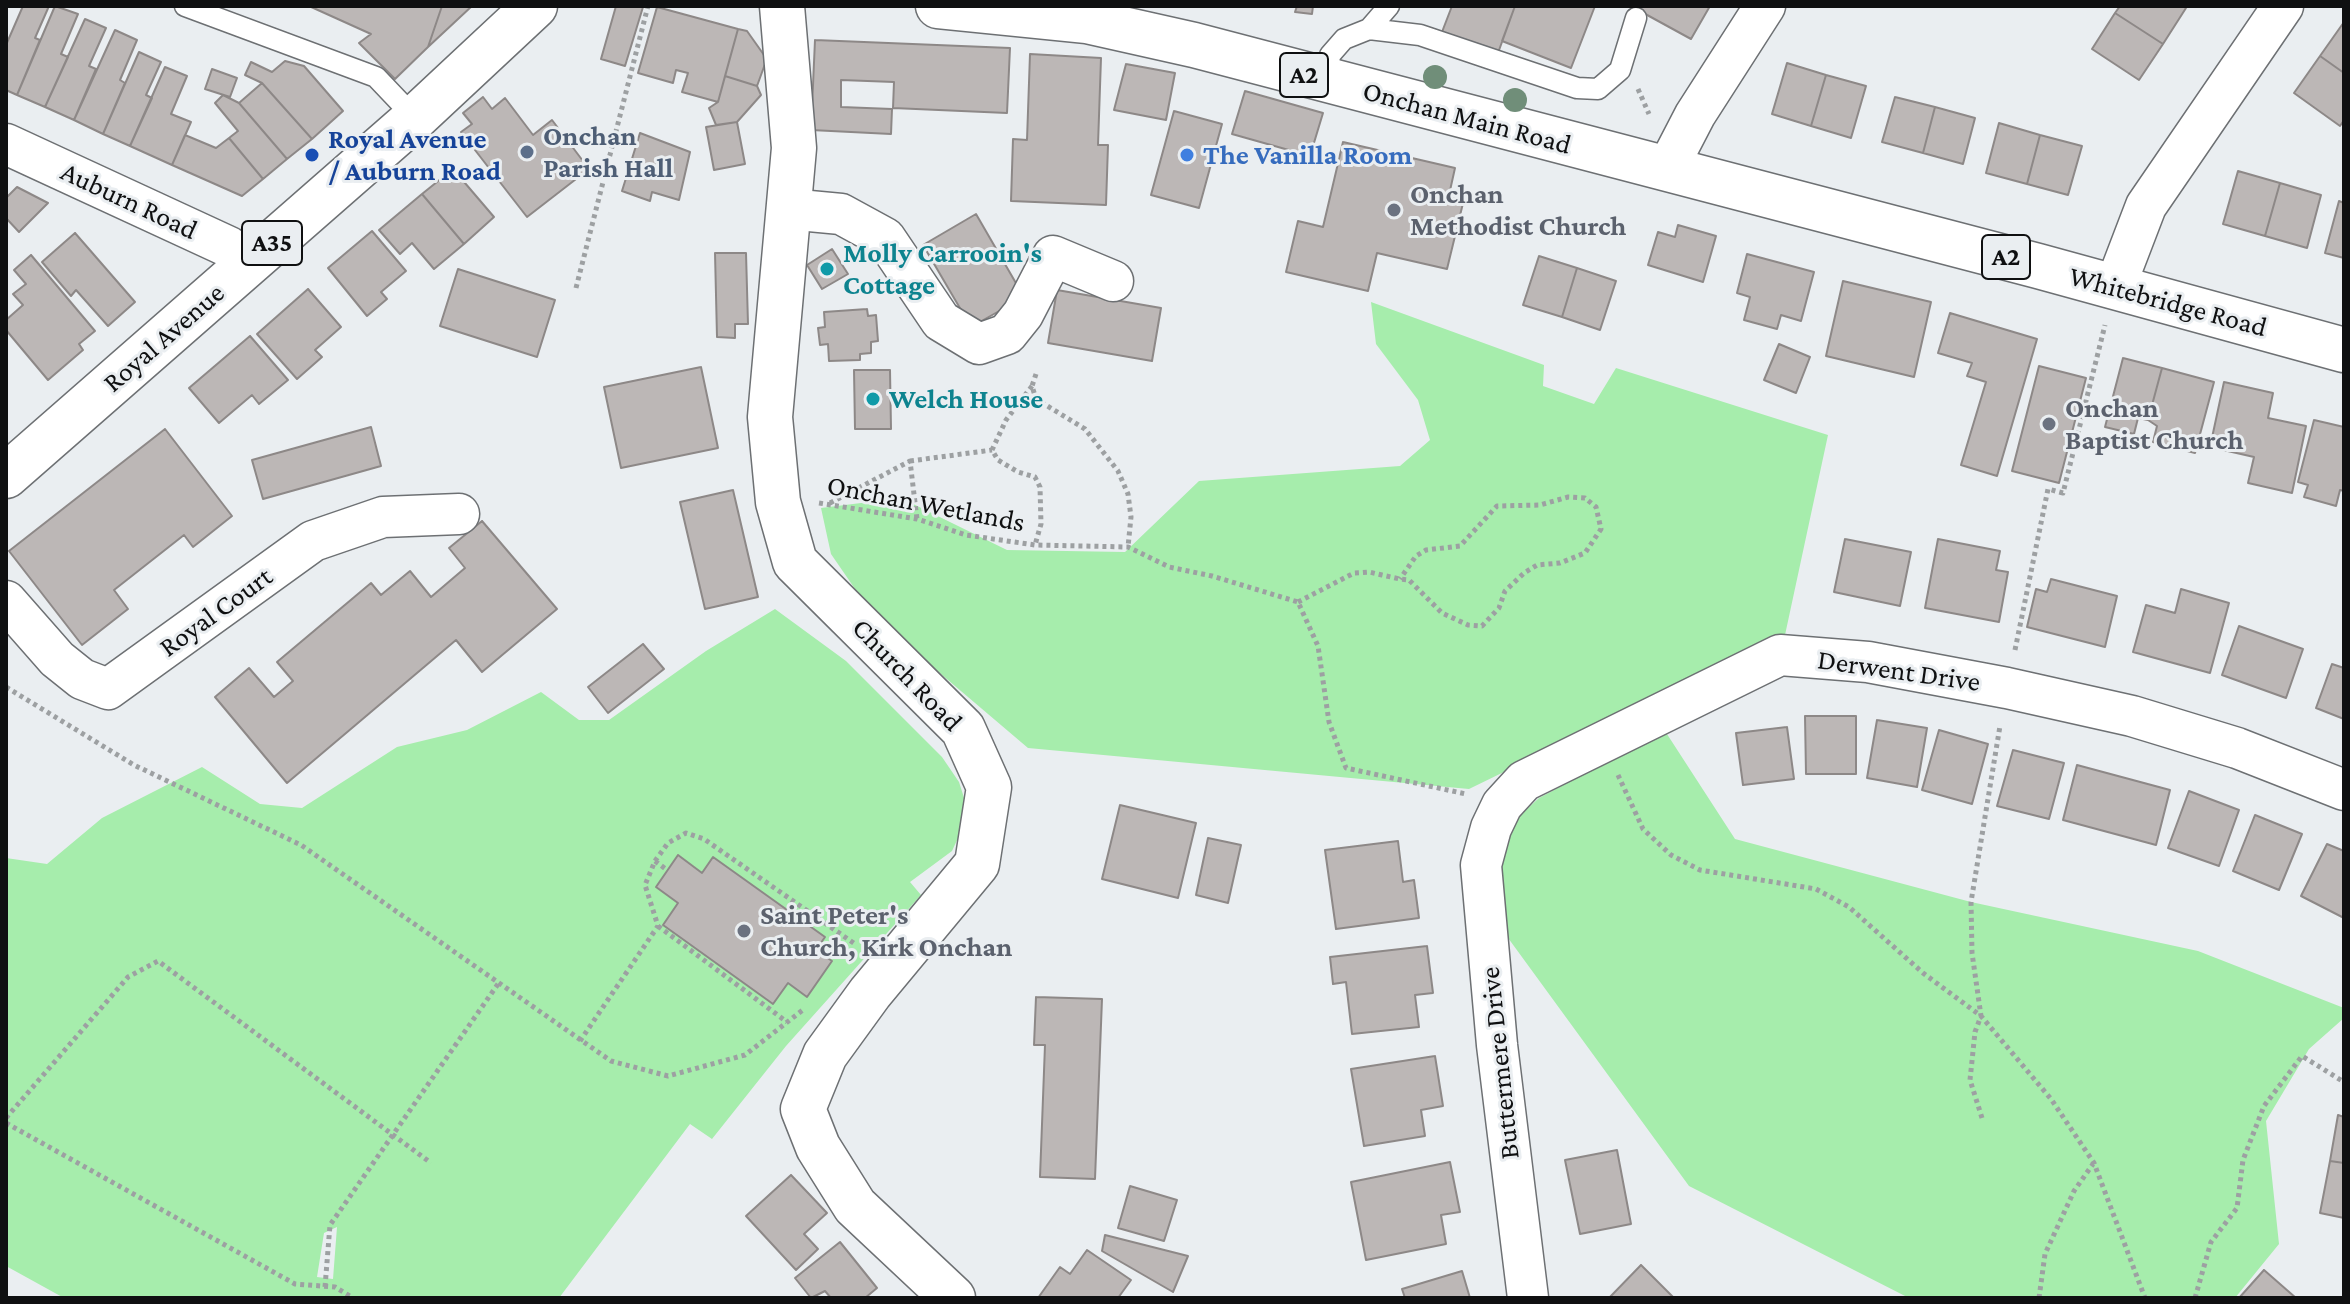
<!DOCTYPE html>
<style>
body{margin:0}
#map{position:relative;width:2350px;height:1304px;overflow:hidden;background:#eaeef1;font-family:"Crimson Pro",serif}
canvas{display:block}
.frame{position:absolute;inset:0;border:8px solid #0f1011;pointer-events:none}
</style>
<div id="map">
<canvas width="2350" height="1304"></canvas>
<div class="frame"></div>
</div>
<script>
const ctx = document.querySelector('canvas').getContext('2d');
ctx.lineJoin = 'round';
function fillPath(path, color) {
  ctx.fillStyle = color;
  ctx.fill(path, 'evenodd');
}
function shape(rows) {
  const path = new Path2D();
  for (const r of rows) {
    path.moveTo(r[0], r[1]);
    for (let i = 2; i < r.length; i += 2) path.lineTo(r[i], r[i + 1]);
  }
  return path;
}
function stroke(path, color, width, dash) {
  ctx.strokeStyle = color;
  ctx.lineWidth = width;
  ctx.lineCap = dash ? 'butt' : 'round';
  ctx.setLineDash(dash || []);
  ctx.stroke(path);
}
function label(font, color, halo, rows, align = 'center') {
  ctx.font = font + ' "Crimson Pro",serif';
  ctx.lineWidth = 6;
  ctx.setLineDash([]);
  ctx.textBaseline = 'middle';
  ctx.strokeStyle = halo;
  ctx.fillStyle = color;
  for (const [text, x, y, turn = 0] of rows) {
    ctx.save();
    ctx.translate(x, y);
    ctx.rotate((+turn || 0) * Math.PI / 180);
    ctx.textAlign = isNaN(turn) ? turn : align;
    if (halo) ctx.strokeText(text, 0, 0);
    ctx.fillText(text, 0, 0);
    ctx.restore();
  }
}
fillPath(shape([
 [1371,302,1544,365,1543,386,1594,404,1616,368,1828,435,1785,635,1469,789,1028,748,875,618,831,554,821,508,901,498,1007,550,1125,552,1199,481,1400,466,1430,440,1418,400,1376,344],
 [775,609,846,661,942,757,959,782,966,804,964,825,952,851,910,882,921,895,786,1046,712,1139,690,1124,559,1298,64,1298,6,1266,6,858,47,864,102,818,202,767,260,804,302,808,397,747,467,730,541,692,579,720,609,720,706,651],
 [337,1227,333,1279,317,1277,324,1233],
 [1665,731,1735,839,1971,902,2198,951,2344,1008,2344,1018,2309,1049,2266,1121,2279,1244,2235,1298,1909,1298,1689,1186,1503,931,1497,865,1514,821,1539,798]
]), '#a6edac');
const building = shape([
 [23,6,49,6,35,38,40,40,17,95,6,90,6,45,23,6],
 [55,6,78,14,61,54,68,57,45,107,17,95,55,6],
 [309,6,442,6,428,47,395,79,359,43,371,34,309,6],
 [442,6,472,6,428,47,442,6],
 [616,6,643,7,625,66,601,59,616,6],
 [1297,6,1313,6,1312,14,1295,12,1297,6],
 [1452,6,1515,6,1498,53,1442,32,1452,6],
 [1515,6,1595,6,1571,68,1502,41,1515,6],
 [1640,6,1710,6,1691,39,1638,10,1640,6],
 [2120,6,2183,6,2186,8,2163,44,2115,13,2120,6],
 [657,7,738,29,718,102,682,92,688,73,676,70,673,83,638,73,657,7],
 [2115,13,2163,44,2139,80,2092,49,2115,13],
 [85,19,106,28,89,66,96,69,74,120,45,107,85,19],
 [2344,22,2344,73,2320,56,2344,22],
 [738,29,747,31,764,55,765,64,757,86,725,76,738,29],
 [115,30,137,40,120,80,125,83,103,134,74,120,115,30],
 [815,40,1010,48,1007,113,893,108,894,82,841,80,841,107,892,109,891,134,811,130,815,40],
 [139,52,161,62,146,95,152,98,130,146,103,134,139,52],
 [1030,54,1101,58,1098,145,1108,145,1106,205,1011,201,1013,139,1027,140,1030,54],
 [2320,56,2344,73,2344,120,2340,126,2294,93,2320,56],
 [285,61,304,66,343,111,312,139,262,83,245,75,251,62,272,72,285,61],
 [1787,63,1826,75,1811,126,1772,114,1787,63],
 [1126,64,1175,73,1166,120,1114,110,1126,64],
 [165,67,187,76,171,114,191,122,172,165,130,146,165,67],
 [212,69,237,78,230,97,205,89,212,69],
 [1826,75,1866,86,1851,138,1811,126,1826,75],
 [725,76,757,86,761,95,737,122,716,125,709,108,718,102,725,76],
 [262,83,312,139,287,159,239,103,262,83],
 [1245,91,1323,113,1310,156,1232,134,1245,91],
 [223,95,239,103,287,159,263,179,229,138,238,131,215,103,223,95],
 [483,97,492,109,505,98,533,135,552,120,589,169,527,217,461,132,472,124,463,113,483,97],
 [1895,97,1935,107,1923,153,1882,142,1895,97],
 [1935,107,1975,118,1963,164,1923,153,1935,107],
 [1174,111,1222,124,1199,208,1151,195,1174,111],
 [737,122,745,164,714,170,706,127,737,122],
 [1999,123,2040,135,2027,184,1986,173,1999,123],
 [640,133,690,152,679,200,652,192,650,201,622,191,640,133],
 [185,135,216,148,229,138,263,179,242,196,172,165,185,135],
 [2040,135,2082,146,2068,195,2027,184,2040,135],
 [1343,142,1455,168,1449,195,1464,199,1447,269,1377,253,1368,291,1286,272,1298,221,1323,227,1343,142],
 [453,169,494,217,464,244,422,194,453,169],
 [2238,171,2280,183,2265,236,2223,224,2238,171],
 [2280,183,2321,195,2307,248,2265,236,2280,183],
 [17,187,48,203,19,232,6,218,6,198,17,187],
 [422,194,464,244,434,269,412,243,400,254,379,230,422,194],
 [2339,201,2344,203,2344,258,2325,253,2339,201],
 [976,214,1024,297,971,327,923,245,976,214],
 [1678,225,1716,236,1703,282,1648,265,1658,232,1675,237,1678,225],
 [372,231,406,271,381,292,387,299,367,316,328,268,372,231],
 [75,233,135,302,108,326,76,290,71,296,42,262,75,233],
 [832,249,848,274,822,289,807,265,832,249],
 [715,253,746,253,748,324,735,324,735,338,717,337,715,253],
 [1747,254,1814,272,1801,321,1781,315,1777,329,1744,320,1750,297,1737,293,1747,254],
 [31,255,95,331,79,344,83,350,48,380,6,330,6,320,23,305,13,294,26,284,14,270,31,255],
 [1539,256,1577,268,1562,317,1523,305,1539,256],
 [1577,268,1616,281,1600,330,1562,317,1577,268],
 [458,269,555,300,537,357,440,326,458,269],
 [1843,281,1931,302,1914,377,1826,356,1843,281],
 [308,289,341,327,315,350,322,357,297,379,257,334,308,289],
 [1057,290,1161,308,1152,361,1048,343,1057,290],
 [867,309,868,316,876,315,878,341,871,342,871,353,860,354,860,360,829,361,828,344,820,345,818,328,825,327,824,312,867,309],
 [1950,313,2037,339,1997,476,1961,465,1986,382,1967,376,1972,363,1938,353,1950,313],
 [250,336,288,380,259,404,252,395,219,423,189,388,250,336],
 [1779,344,1810,357,1796,393,1764,380,1779,344],
 [2123,358,2162,368,2148,420,2138,418,2134,434,2105,427,2123,358],
 [2039,366,2086,378,2059,483,2012,471,2039,366],
 [701,367,718,448,621,468,604,387,701,367],
 [2162,368,2214,382,2195,453,2153,442,2157,426,2148,420,2162,368],
 [854,370,890,370,891,429,855,429,854,370],
 [2224,382,2273,393,2268,418,2306,426,2292,493,2248,483,2254,457,2210,447,2224,382],
 [2314,420,2344,427,2344,491,2340,490,2336,506,2304,497,2308,485,2298,482,2314,420],
 [371,427,381,466,263,499,252,460,371,427],
 [165,429,232,516,193,547,184,535,114,590,128,609,82,645,9,551,165,429],
 [733,490,758,597,705,609,680,502,733,490],
 [482,521,557,609,482,672,456,640,287,783,215,697,249,668,274,697,293,681,277,662,371,583,381,595,410,571,431,597,465,568,449,548,482,521],
 [1845,539,1911,552,1900,606,1834,592,1845,539],
 [1938,539,2000,551,1996,570,2008,572,1999,622,1925,608,1938,539],
 [2051,579,2117,596,2105,647,2027,627,2036,589,2047,592,2051,579],
 [2181,589,2229,603,2210,673,2133,652,2146,605,2175,613,2181,589],
 [2239,626,2303,649,2286,698,2222,675,2239,626],
 [643,644,664,669,608,713,588,687,643,644],
 [2332,664,2344,668,2344,719,2316,708,2332,664],
 [1805,716,1856,716,1856,774,1806,774,1805,716],
 [1877,720,1927,728,1917,787,1867,778,1877,720],
 [1787,727,1794,779,1743,785,1736,733,1787,727],
 [1939,730,1988,744,1972,804,1922,790,1939,730],
 [2013,750,2064,763,2049,819,1997,806,2013,750],
 [2077,765,2170,790,2156,845,2063,820,2077,765],
 [2189,791,2239,810,2219,866,2168,848,2189,791],
 [1120,805,1196,823,1178,898,1102,879,1120,805],
 [2255,815,2302,834,2279,890,2233,871,2255,815],
 [1208,838,1241,845,1228,903,1196,895,1208,838],
 [1398,841,1403,882,1414,880,1419,918,1336,929,1325,850,1398,841],
 [2327,844,2344,851,2344,918,2301,896,2327,844],
 [678,855,702,873,713,857,825,937,816,950,832,961,807,997,788,983,773,1004,663,925,678,903,656,887,678,855],
 [1427,946,1433,993,1415,995,1419,1027,1352,1034,1346,982,1333,984,1330,957,1427,946],
 [1036,997,1102,999,1095,1179,1040,1177,1045,1045,1034,1045,1036,997],
 [1435,1056,1443,1106,1421,1110,1425,1136,1364,1146,1351,1069,1435,1056],
 [2338,1115,2344,1117,2344,1163,2330,1161,2338,1115],
 [1617,1150,1631,1224,1580,1234,1565,1160,1617,1150],
 [2330,1161,2344,1163,2344,1218,2320,1213,2330,1161],
 [1450,1162,1460,1212,1441,1215,1446,1244,1366,1260,1351,1182,1450,1162],
 [791,1175,827,1213,804,1234,818,1249,796,1270,746,1216,791,1175],
 [1130,1186,1177,1200,1164,1241,1118,1228,1130,1186],
 [1105,1235,1188,1256,1173,1292,1102,1251,1105,1235],
 [840,1242,877,1288,865,1298,831,1298,825,1291,811,1298,795,1278,840,1242],
 [1087,1250,1131,1280,1118,1298,1038,1298,1060,1267,1070,1274,1087,1250],
 [1641,1265,1674,1298,1609,1298,1641,1265],
 [2264,1270,2296,1298,2239,1298,2264,1270],
 [1462,1271,1470,1298,1405,1298,1402,1289,1462,1271]
]);
fillPath(building, '#bcb7b6');
stroke(building, '#8d8887', 2);
const service = shape([
 [185,6,376,77,415,118],
 [1369,29,1420,35,1577,88,1598,89,1620,70,1636,18],
 [1327,81,1330,55,1344,39,1369,29,1389,6]
]);
const minor = shape([
 [6,144,229,247,251,261],
 [1667,169,1695,115,1765,6],
 [788,209,841,214,885,238,941,321,979,344,1007,334,1023,314,1053,256,1113,281],
 [2115,287,2146,206,2283,6],
 [6,601,57,659,82,679,108,689,313,541,383,517,459,514],
 [1528,1298,1497,1045,1481,865,1491,828,1502,805,1524,781,1780,655,1868,662,2007,688,2132,716,2237,748,2344,790]
]);
const secondary = shape([
 [782,6,794,148,770,417,778,502,795,562,963,729,989,787,977,864,870,993,825,1055,803,1109,818,1147,855,1206,953,1298]
]);
const primary = shape([
 [6,476,415,118,535,6]
]);
const trunk = shape([
 [938,6,1087,21,1194,45,2038,266,2344,350]
]);
stroke(service, '#6d7073', 23);
stroke(minor, '#6d7073', 43);
stroke(secondary, '#6d7073', 47);
stroke(primary, '#6d7073', 47);
stroke(trunk, '#6d7073', 47);
stroke(shape([
 [1638,89,1649,114],
 [576,288,648,6],
 [1036,374,1032,386,1036,399,1085,429,1118,471,1128,494,1131,517,1128,547],
 [1032,386,1006,420,992,450,998,460,1018,472,1035,477,1040,487,1041,524,1035,545],
 [910,461,992,450],
 [819,503,917,519,966,535,1035,545,1128,547,1169,567,1212,576,1298,602,1318,646,1329,722,1346,768,1466,794],
 [830,503,910,461,917,519],
 [1298,602,1354,573,1369,572,1382,575,1400,579,1409,580,1442,613,1468,625,1482,626,1499,608,1505,591,1524,573,1537,565,1560,563,1585,553,1601,529,1596,507,1585,498,1568,497,1540,505,1497,506,1460,546,1426,550,1416,556,1400,579],
 [2015,650,2048,489,2063,493,2105,325],
 [6,687,134,765,301,845,611,1061,668,1076,745,1055,804,1009],
 [1618,775,1643,829,1671,855,1700,870,1816,889,1849,907,1923,973,1981,1016,2051,1099,2094,1163,2145,1298],
 [655,861,668,843,686,833,704,839,855,944],
 [658,926,787,1022],
 [580,1041,658,926,645,885,655,861,667,870],
 [6,1118,128,977,158,961,431,1163],
 [1982,1118,1970,1080,1975,1032,1981,1016,1972,953,1971,902,2000,726],
 [6,1123,295,1284,335,1287,353,1298],
 [325,1287,330,1225,498,984],
 [2039,1298,2045,1254,2074,1191,2093,1164],
 [2195,1298,2211,1242,2237,1208,2243,1160,2264,1106,2302,1056,2344,1082]
]), '#9da0a2', 5, [4, 4]);
stroke(service, '#fff', 20);
stroke(minor, '#fff', 40);
stroke(secondary, '#fff', 44);
stroke(primary, '#fff', 44);
stroke(trunk, '#fff', 44);
ctx.fillStyle = '#708e79';
for (const [x, y] of [
 [1435,77],
 [1515,100]
]) {
  ctx.beginPath();
  ctx.arc(x, y, 12, 0, 2 * Math.PI);
  ctx.fill();
}
for (const [x, y, r, color] of [
 [527,152,8,"#5c6f8a"],
 [312,155,8,"#1a4fb4"],
 [1187,155,8,"#3f7fe0"],
 [1394,210,8,"#6b7280"],
 [827,269,8,"#0f9aa8"],
 [873,399,8,"#0f9aa8"],
 [2049,424,8,"#6b7280"],
 [744,931,8,"#6b7280"]
]) {
  const dot = new Path2D();
  dot.arc(x, y, r, 0, 2 * Math.PI);
  ctx.fillStyle = color;
  ctx.fill(dot);
  stroke(dot, '#eaeef1', 3);
}
for (const [x, y, w] of [
 [1304,75,48],
 [272,243,60],
 [2006,257,48]
]) {
  const box = new Path2D();
  box.roundRect(x - w / 2, y - 22, w, 44, 6);
  ctx.fillStyle = '#eaeef1';
  ctx.fill(box);
  stroke(box, '#0f1011', 2);
}
label('bold 26px', '#0f1011', null, [
 ["A2",1304,75],
 ["A35",272,243],
 ["A2",2006,257]
]);
label('28px', '#0f1011', '#eaeef1', [
 ["Onchan Main Road",1467,118,15],
 ["Auburn Road",129,201,25],
 ["Whitebridge Road",2168,302,15],
 ["Royal Avenue",164,338,-41],
 ["Onchan Wetlands",926,504,11],
 ["Royal Court",216,612,-36],
 ["Derwent Drive",1899,671,8],
 ["Church Road",907,675,46],
 ["Buttermere Drive",1500,1063,-96]
]);
label('bold 28px', '#4e5e75', '#eaeef1', [
 ["Onchan",543,136],
 ["Parish Hall",543,168]
], 'left');
label('bold 28px', '#164399', '#eaeef1', [
 ["Royal Avenue",328,139],
 ["/ Auburn Road",328,171]
], 'left');
label('bold 28px', '#366cbe', '#eaeef1', [
 ["The Vanilla Room",1203,155]
], 'left');
label('bold 28px', '#5b616d', '#eaeef1', [
 ["Onchan",1410,194],
 ["Methodist Church",1410,226],
 ["Onchan",2065,408],
 ["Baptist Church",2065,440],
 ["Saint Peter's",760,915],
 ["Church, Kirk Onchan",760,947]
], 'left');
label('bold 28px', '#0d838f', '#eaeef1', [
 ["Molly Carrooin's",843,253],
 ["Cottage",843,285],
 ["Welch House",889,399]
], 'left');
</script>
